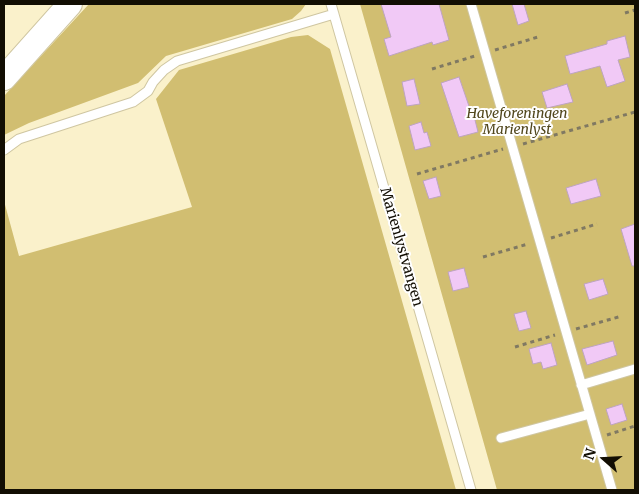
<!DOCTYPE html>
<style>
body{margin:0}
#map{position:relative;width:639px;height:494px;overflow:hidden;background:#faf1cb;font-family:Merriweather,serif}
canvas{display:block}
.frame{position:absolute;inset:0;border:5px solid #120e03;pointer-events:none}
.north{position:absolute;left:579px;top:434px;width:50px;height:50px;-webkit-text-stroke:4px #fff;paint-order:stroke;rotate:289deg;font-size:14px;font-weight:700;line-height:20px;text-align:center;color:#120e03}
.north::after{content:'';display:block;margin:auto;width:18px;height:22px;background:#120e03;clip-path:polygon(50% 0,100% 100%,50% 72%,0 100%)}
</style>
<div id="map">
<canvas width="639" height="494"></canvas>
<div class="frame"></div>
<div class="north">N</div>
</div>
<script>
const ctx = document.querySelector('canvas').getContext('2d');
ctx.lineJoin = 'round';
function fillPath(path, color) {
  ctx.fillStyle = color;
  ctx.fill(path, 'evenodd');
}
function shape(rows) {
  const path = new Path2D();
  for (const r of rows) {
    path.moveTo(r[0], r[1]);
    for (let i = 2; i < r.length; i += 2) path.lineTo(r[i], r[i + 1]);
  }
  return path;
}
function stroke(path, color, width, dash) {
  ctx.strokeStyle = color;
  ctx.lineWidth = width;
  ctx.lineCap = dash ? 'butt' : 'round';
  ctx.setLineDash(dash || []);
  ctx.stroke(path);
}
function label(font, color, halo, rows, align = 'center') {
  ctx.font = font + ' Merriweather,serif';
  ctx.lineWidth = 4;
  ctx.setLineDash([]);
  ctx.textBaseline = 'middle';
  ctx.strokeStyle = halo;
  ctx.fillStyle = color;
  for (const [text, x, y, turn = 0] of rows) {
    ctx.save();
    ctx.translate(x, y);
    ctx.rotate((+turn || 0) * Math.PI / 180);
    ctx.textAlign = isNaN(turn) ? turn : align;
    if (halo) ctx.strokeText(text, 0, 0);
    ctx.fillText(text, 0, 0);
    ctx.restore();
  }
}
fillPath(shape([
 [89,4,306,4,301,11,292,19,166,56,138,83,29,123,4,135,4,96],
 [360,4,635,4,635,490,497,490],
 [308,35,330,49,456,490,4,490,4,201,19,256,192,207,156,99,179,70,291,37]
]), '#d1be71');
const building = shape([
 [381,4,439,4,449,40,433,45,432,42,389,56,384,39,391,37,381,4],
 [512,4,524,4,529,21,518,25,512,4],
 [625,36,630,57,618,60,625,81,607,87,600,66,570,74,565,56,607,44,607,41,625,36],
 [459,77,471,112,473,112,478,132,459,137,441,83,459,77],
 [414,79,420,104,407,106,402,82,414,79],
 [567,84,573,102,547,108,542,92,567,84],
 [421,122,424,133,427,132,431,146,415,150,409,126,421,122],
 [436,177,441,196,429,199,423,181,436,177],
 [596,179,601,196,571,204,566,188,596,179],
 [635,224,635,266,632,266,621,229,635,224],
 [464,268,469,287,453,291,448,272,464,268],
 [603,279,608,294,589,300,584,284,603,279],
 [526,311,531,328,519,331,514,314,526,311],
 [613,341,617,355,587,365,582,349,613,341],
 [551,343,557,365,543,369,541,362,533,364,529,349,551,343],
 [622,404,627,420,611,425,606,409,622,404]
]);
fillPath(building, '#f1c9f6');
stroke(building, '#bea4c1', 1);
const lane = shape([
 [331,4,471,490],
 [471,4,612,490],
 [4,150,19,139,133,102,148,91,153,82,164,70,177,61,334,14],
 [581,385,635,369],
 [501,438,590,414]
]);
const secondary = shape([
 [4,78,70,4]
]);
stroke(lane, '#cfc6a1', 11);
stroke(secondary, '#cfc6a1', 26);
stroke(shape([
 [625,13,635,10],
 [495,50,538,37],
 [432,69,475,56],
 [523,144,635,112],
 [417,174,503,149],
 [551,238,597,224],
 [483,257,528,244],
 [576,329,622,316],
 [515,347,555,335],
 [607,435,635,426]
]), '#807962', 3, [4, 4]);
stroke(lane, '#fff', 9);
stroke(secondary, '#fff', 24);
label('italic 14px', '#51471d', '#fff', [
 ["Haveforeningen",517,114],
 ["Marienlyst",517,130]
]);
label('14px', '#120e03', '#fff', [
 ["Marienlystvangen",401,247,74]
]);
</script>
